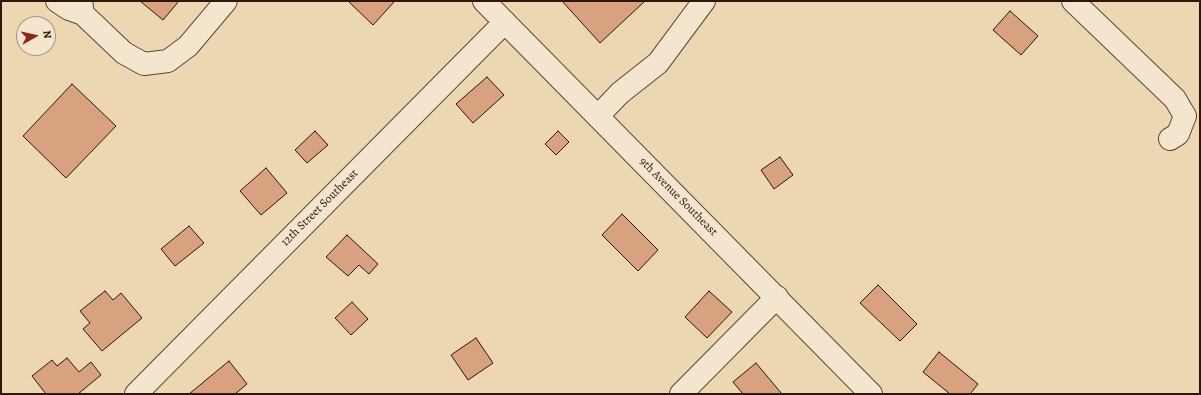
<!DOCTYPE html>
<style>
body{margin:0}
#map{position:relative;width:1201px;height:395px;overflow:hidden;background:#edd7b3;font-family:Alegreya,serif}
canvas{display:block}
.frame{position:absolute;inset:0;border:2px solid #2f150a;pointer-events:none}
.north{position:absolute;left:16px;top:16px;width:40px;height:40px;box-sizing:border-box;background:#f3e5ce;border:1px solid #a59280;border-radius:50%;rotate:82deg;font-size:11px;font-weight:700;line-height:16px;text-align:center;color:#2f150a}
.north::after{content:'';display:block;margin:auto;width:14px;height:18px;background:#8f2418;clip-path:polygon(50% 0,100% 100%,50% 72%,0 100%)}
</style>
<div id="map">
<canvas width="1201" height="395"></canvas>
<div class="frame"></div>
<div class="north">N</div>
</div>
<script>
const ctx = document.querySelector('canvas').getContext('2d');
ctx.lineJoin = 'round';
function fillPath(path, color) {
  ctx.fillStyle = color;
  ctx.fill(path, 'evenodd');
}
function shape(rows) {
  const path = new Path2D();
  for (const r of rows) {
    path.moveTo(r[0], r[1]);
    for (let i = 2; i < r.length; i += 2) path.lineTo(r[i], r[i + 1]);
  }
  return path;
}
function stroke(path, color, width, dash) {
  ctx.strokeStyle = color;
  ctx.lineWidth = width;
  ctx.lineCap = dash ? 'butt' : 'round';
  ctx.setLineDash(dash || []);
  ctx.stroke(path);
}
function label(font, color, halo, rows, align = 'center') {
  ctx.font = font + ' Alegreya,serif';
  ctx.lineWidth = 4;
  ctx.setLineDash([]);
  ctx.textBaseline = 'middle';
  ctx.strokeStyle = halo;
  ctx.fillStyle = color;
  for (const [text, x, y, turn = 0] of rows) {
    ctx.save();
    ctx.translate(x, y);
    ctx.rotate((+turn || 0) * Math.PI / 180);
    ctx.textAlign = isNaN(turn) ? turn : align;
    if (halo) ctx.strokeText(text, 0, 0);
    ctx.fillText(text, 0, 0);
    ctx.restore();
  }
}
const building = shape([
 [140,1,179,1,163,20,140,1],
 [348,1,393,1,394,2,373,25,348,1],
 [562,1,645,1,600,43,562,1],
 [1010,11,1038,36,1021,55,993,30,1010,11],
 [487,77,504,95,473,123,456,104,487,77],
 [72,84,116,126,66,178,23,136,72,84],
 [315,131,328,145,307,163,295,150,315,131],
 [558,131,569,142,556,155,545,144,558,131],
 [780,157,793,175,774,189,761,170,780,157],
 [266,168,287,193,261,215,240,191,266,168],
 [622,214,658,250,638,271,602,235,622,214],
 [189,226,204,243,175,266,161,249,189,226],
 [347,235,378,264,369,274,359,265,348,276,326,257,347,235],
 [878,285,917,324,900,341,860,303,878,285],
 [105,291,113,300,121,293,142,318,102,351,83,329,90,323,80,311,105,291],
 [709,291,732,312,707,338,685,317,709,291],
 [352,302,368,319,351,335,335,318,352,302],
 [476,338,493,363,468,380,451,355,476,338],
 [939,352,978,384,970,394,950,394,923,372,939,352],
 [67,358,79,372,91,362,101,375,78,394,46,394,32,376,52,360,57,366,67,358],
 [229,361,247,384,235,394,189,394,229,361],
 [756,363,782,394,743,394,733,382,756,363]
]);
fillPath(building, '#d8a17f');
stroke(building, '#2f150a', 1);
const minor = shape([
 [57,1,69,9,83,14,81,1],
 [484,1,871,394],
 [1073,1,1175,99,1185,116,1178,134,1170,139],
 [83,14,124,53,144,64,168,61,188,46,226,1],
 [598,116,620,93,658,63,704,1],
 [136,394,505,22],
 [681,394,777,297]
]);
stroke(minor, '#5e4634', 24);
stroke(minor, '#f3e5ce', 22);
label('12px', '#2f150a', '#f3e5ce', [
 ["9th Avenue Southeast",678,197,45],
 ["12th Street Southeast",320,208,-45]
]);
</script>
